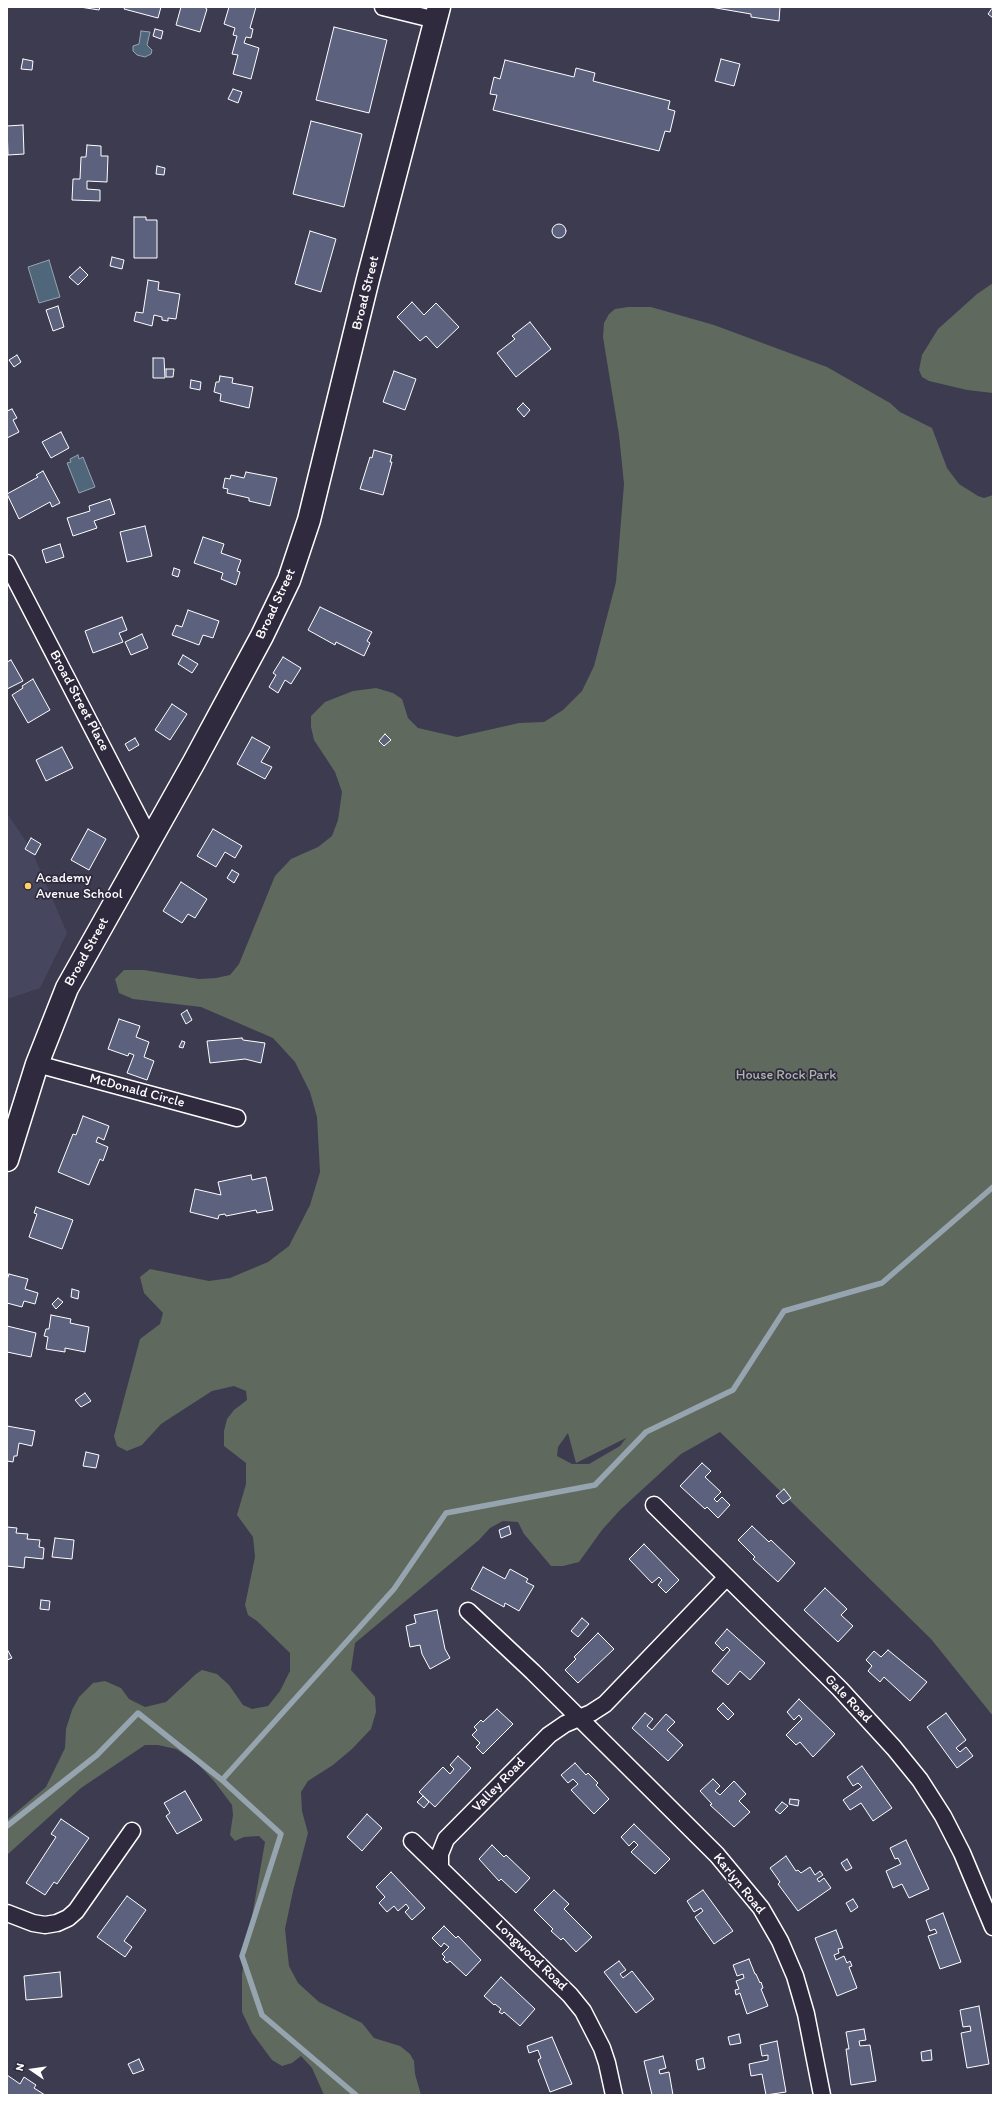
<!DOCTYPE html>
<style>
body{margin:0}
#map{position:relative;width:1000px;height:2102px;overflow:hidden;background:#3c3b50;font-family:Itim,sans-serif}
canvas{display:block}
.frame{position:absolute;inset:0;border:8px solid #fff;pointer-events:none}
.north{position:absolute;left:12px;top:2050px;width:40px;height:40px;-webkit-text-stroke:3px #2f2a3d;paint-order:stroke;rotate:283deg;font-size:11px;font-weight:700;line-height:16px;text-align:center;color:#fff}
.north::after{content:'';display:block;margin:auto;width:14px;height:18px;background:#fff;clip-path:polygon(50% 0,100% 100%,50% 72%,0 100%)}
</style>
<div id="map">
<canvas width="1000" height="2102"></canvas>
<div class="frame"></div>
<div class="north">N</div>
</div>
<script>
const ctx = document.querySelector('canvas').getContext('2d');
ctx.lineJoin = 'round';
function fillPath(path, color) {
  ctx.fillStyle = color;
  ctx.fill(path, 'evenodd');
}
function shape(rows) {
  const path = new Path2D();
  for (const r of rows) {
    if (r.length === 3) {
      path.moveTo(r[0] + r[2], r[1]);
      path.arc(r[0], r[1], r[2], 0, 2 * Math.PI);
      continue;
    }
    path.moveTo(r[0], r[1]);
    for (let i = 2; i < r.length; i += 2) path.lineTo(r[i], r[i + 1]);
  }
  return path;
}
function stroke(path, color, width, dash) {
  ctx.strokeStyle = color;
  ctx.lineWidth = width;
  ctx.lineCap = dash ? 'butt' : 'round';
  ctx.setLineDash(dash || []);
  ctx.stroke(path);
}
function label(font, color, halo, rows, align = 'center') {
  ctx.font = font + ' Itim,sans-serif';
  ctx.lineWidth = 3.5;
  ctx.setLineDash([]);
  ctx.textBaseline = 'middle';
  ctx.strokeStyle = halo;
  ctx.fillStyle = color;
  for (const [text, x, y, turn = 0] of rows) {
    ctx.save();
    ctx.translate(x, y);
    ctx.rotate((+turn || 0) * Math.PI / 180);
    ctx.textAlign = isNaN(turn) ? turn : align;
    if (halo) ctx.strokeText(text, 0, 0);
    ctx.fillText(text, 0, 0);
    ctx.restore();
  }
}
fillPath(shape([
 [7,813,31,849,67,933,40,988,7,999]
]), '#46475e');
fillPath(shape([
 [993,283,993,393,967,390,929,381,922,377,919,370,922,355,938,329,977,294],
 [628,307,651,307,714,325,827,367,890,403,900,412,932,428,947,468,959,484,978,496,984,498,993,495,993,1716,931,1639,720,1432,681,1454,620,1510,602,1530,579,1562,563,1566,551,1566,524,1534,518,1522,503,1521,490,1528,479,1540,355,1643,351,1670,375,1697,376,1712,371,1729,352,1749,333,1765,308,1781,301,1792,302,1811,308,1833,293,1891,285,1929,289,1966,298,1983,319,2002,362,2023,374,2038,400,2046,410,2054,414,2061,415,2074,421,2095,324,2095,312,2068,301,2056,292,2063,282,2066,272,2060,252,2033,242,2012,242,1974,265,1842,259,1836,244,1837,235,1841,230,1835,233,1815,232,1805,214,1781,196,1762,176,1749,158,1745,145,1745,81,1788,7,1855,7,1820,46,1787,65,1748,66,1729,72,1710,79,1697,93,1683,105,1681,121,1688,129,1699,145,1707,166,1702,196,1674,202,1670,217,1674,229,1685,243,1705,252,1709,268,1706,280,1691,290,1671,290,1653,257,1621,248,1615,245,1605,255,1557,253,1537,237,1515,246,1484,246,1463,224,1446,224,1431,227,1419,234,1410,247,1400,246,1391,234,1386,212,1391,161,1424,142,1445,127,1451,117,1446,114,1436,140,1339,160,1324,163,1313,144,1293,140,1277,150,1269,209,1281,230,1278,268,1262,289,1246,310,1205,320,1172,317,1117,310,1092,295,1062,273,1038,201,1007,133,999,119,993,115,979,124,970,144,970,199,979,216,978,230,975,239,964,275,876,291,859,318,847,332,836,338,820,342,792,335,772,314,740,311,727,311,716,325,702,353,691,376,688,393,693,402,699,408,718,418,728,457,737,519,723,544,722,563,710,582,691,594,666,616,582,624,484,619,435,603,337,604,323,609,314,615,309],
 [568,1433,576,1463,626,1438,620,1446,589,1464,572,1464,557,1456,558,1447]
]), '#5f695d');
const water = shape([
 [141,31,150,32,147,45,152,50,151,54,145,57,137,55,133,51,133,46,139,44,141,31],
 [49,260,60,297,39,303,28,267,49,260],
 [78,455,79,459,83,457,95,487,79,493,67,463,71,462,70,459,78,455]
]);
fillPath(water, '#50677b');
stroke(water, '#96a4b0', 1);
stroke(shape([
 [222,1780,394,1589,446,1513,595,1485,646,1432,733,1390,784,1311,882,1283,993,1187],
 [7,1826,97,1755,138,1713,222,1780,281,1834,242,1956,262,2015,356,2095]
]), '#96a4b0', 5.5);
const building = shape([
 [80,7,100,7,99,10,80,7],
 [125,7,161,7,158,18,124,9,125,7],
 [181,7,204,7,207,9,200,32,176,25,181,7],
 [229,7,256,7,250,28,253,29,251,38,246,37,244,43,259,48,251,79,233,74,238,55,232,54,237,36,233,35,235,28,224,24,229,7],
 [710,7,780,7,779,21,751,17,751,14,710,7],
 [993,7,993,18,988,14,993,7],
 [334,27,387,40,369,113,316,100,334,27],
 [155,29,163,31,161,39,153,36,155,29],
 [23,59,33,61,32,70,21,69,23,59],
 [721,59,740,64,734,86,715,81,721,59],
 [505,60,574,77,576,68,595,73,593,81,670,101,668,109,675,111,670,132,665,131,659,151,493,110,497,95,490,94,494,77,500,79,505,60],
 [233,89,242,92,238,103,228,99,233,89],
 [311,121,362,134,344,207,293,194,311,121],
 [23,125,24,154,8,155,7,126,23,125],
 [87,145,101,146,101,156,108,156,107,182,87,181,87,189,100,190,100,201,72,200,73,179,80,179,81,157,86,157,87,145],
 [157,166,165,168,164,175,156,174,157,166],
 [134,217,146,217,146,220,157,220,157,258,134,258,134,217],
 [559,231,7],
 [310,231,336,239,321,292,295,284,310,231],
 [112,257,124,260,122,269,110,266,112,257],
 [80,267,88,275,78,285,69,277,80,267],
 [148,280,159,282,158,290,180,294,176,319,168,318,168,321,162,320,162,317,154,315,152,326,134,321,136,312,143,313,148,280],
 [412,302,424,315,436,303,459,327,437,348,426,336,420,341,397,317,412,302],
 [58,306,64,327,53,331,46,310,58,306],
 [530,322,551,349,516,377,497,353,515,339,512,336,530,322],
 [17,355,21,362,14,367,9,360,17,355],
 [153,358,164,358,165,378,153,378,153,358],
 [166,369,174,369,173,377,166,377,166,369],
 [394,371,416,379,405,410,383,402,394,371],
 [220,376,233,378,232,383,253,387,249,408,220,401,221,394,214,392,216,382,219,382,220,376],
 [191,380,201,382,200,390,190,388,191,380],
 [523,403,530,410,524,417,517,409,523,403],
 [12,409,17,418,13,420,19,432,7,438,7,411,12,409],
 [61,432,69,448,51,458,42,442,61,432],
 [374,450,392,455,390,462,392,462,383,495,360,489,370,457,372,458,374,450],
 [43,471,60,503,52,507,50,502,19,519,7,494,38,477,36,475,43,471],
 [246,472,277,478,270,506,249,501,249,498,227,493,228,489,223,488,225,478,230,479,231,475,244,478,246,472],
 [110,499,115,514,94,521,97,528,73,536,67,518,90,511,89,506,110,499],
 [145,526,152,556,127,562,120,532,145,526],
 [203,537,224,544,221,553,241,560,237,571,240,572,236,585,221,579,223,573,194,563,203,537],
 [60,544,64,557,46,563,42,550,60,544],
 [174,568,180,570,178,577,172,575,174,568],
 [320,607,372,632,367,641,370,643,364,656,336,642,335,645,308,630,320,607],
 [188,610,219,621,213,638,203,635,199,645,172,635,176,625,182,627,188,610],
 [122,617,127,630,119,633,123,642,93,653,85,631,122,617],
 [142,634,148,648,131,655,125,642,142,634],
 [183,655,198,664,192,673,178,664,183,655],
 [283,657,301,668,291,684,285,680,278,693,269,687,276,675,273,673,283,657],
 [11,660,23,681,7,689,7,662,11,660],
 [33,679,50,710,28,723,12,695,23,688,22,686,33,679],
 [172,704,187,714,170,740,155,730,172,704],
 [385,734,391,740,384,746,379,741,385,734],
 [252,737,270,747,261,762,272,767,265,779,237,764,252,737],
 [135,738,139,745,129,751,125,744,135,738],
 [62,747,73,768,46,781,36,760,62,747],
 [88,829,106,839,89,870,71,860,88,829],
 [213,829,242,846,235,858,225,852,216,867,197,856,213,829],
 [31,838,41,844,35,855,25,849,31,838],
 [232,870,239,874,234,883,227,878,232,870],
 [181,882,207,899,195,918,188,914,182,923,163,911,181,882],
 [187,1010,192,1020,186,1024,181,1014,187,1010],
 [119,1019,140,1026,136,1037,149,1042,144,1057,154,1061,147,1080,127,1073,134,1055,129,1053,128,1056,108,1049,119,1019],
 [242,1038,243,1040,265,1043,261,1063,245,1059,210,1063,207,1041,242,1038],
 [182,1041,185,1042,183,1048,179,1047,182,1041],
 [83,1116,109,1126,104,1140,98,1137,96,1142,108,1147,103,1161,100,1159,89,1185,58,1172,73,1134,76,1135,83,1116],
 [251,1175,252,1180,266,1177,273,1210,257,1213,256,1210,226,1216,225,1214,219,1215,218,1219,190,1212,195,1189,221,1195,218,1182,251,1175],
 [36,1207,73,1220,62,1249,29,1237,37,1214,34,1213,36,1207],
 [9,1274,28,1279,25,1289,38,1293,35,1304,24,1301,22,1307,7,1303,7,1280,9,1274],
 [72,1289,79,1291,78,1299,71,1297,72,1289],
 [58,1298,63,1302,56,1309,52,1304,58,1298],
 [51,1315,71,1319,70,1323,89,1327,85,1352,65,1348,65,1352,46,1349,48,1337,44,1336,46,1329,49,1329,51,1315],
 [7,1326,36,1333,31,1357,7,1352,7,1326],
 [85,1393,91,1401,81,1407,75,1400,85,1393],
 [7,1426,35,1431,32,1446,19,1443,17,1456,14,1456,13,1462,7,1461,7,1426],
 [86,1452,99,1455,96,1468,83,1466,86,1452],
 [702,1463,711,1471,705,1477,721,1492,714,1499,717,1502,722,1497,730,1505,718,1518,707,1507,705,1509,680,1486,702,1463],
 [784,1489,791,1498,783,1504,776,1496,784,1489],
 [509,1526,511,1534,501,1538,499,1530,509,1526],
 [752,1526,769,1542,771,1540,795,1563,778,1582,753,1559,755,1557,738,1540,752,1526],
 [7,1527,17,1528,16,1533,28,1534,27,1539,40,1540,39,1547,44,1548,43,1559,25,1557,24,1568,7,1566,7,1527],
 [55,1538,74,1540,72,1559,52,1557,55,1538],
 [644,1544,679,1580,666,1593,658,1585,662,1580,659,1577,652,1583,629,1559,644,1544],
 [483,1567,505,1579,510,1569,528,1579,526,1582,534,1586,519,1611,505,1603,504,1607,471,1589,483,1567],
 [825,1588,847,1609,841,1615,853,1626,838,1642,804,1610,825,1588],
 [41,1600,50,1601,49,1610,40,1609,41,1600],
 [437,1610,445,1649,450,1658,430,1669,422,1654,420,1645,410,1647,406,1626,416,1623,414,1615,437,1610],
 [582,1618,589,1624,578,1637,571,1631,582,1618],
 [727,1629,765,1663,750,1680,740,1671,728,1685,712,1671,730,1650,727,1647,723,1651,715,1643,727,1629],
 [598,1633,614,1649,578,1683,565,1670,576,1659,574,1657,598,1633],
 [7,1649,12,1658,7,1660,7,1649],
 [888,1650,927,1682,910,1701,884,1677,880,1682,868,1671,872,1666,866,1660,874,1651,881,1657,888,1650],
 [799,1699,835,1734,813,1757,800,1742,796,1745,786,1735,802,1719,799,1715,794,1720,787,1712,799,1699],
 [723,1703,734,1714,728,1720,717,1709,723,1703],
 [497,1709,513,1724,483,1754,476,1747,480,1743,472,1735,477,1730,474,1727,481,1720,483,1722,497,1709],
 [645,1713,653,1719,647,1726,652,1730,666,1714,675,1722,667,1730,683,1745,668,1761,632,1728,645,1713],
 [946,1713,966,1740,956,1748,960,1752,966,1747,973,1756,957,1768,927,1727,946,1713],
 [458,1756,471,1768,435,1807,419,1792,443,1767,450,1774,454,1769,450,1765,458,1756],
 [575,1763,586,1775,588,1773,598,1783,596,1785,609,1799,594,1814,571,1790,578,1784,573,1779,568,1783,561,1775,575,1763],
 [862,1766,892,1808,873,1821,861,1803,850,1810,843,1800,862,1787,858,1783,853,1786,847,1777,862,1766],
 [713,1779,720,1786,715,1791,720,1795,734,1781,746,1794,739,1801,750,1812,734,1827,710,1805,712,1804,700,1791,713,1779],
 [185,1791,202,1820,177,1834,166,1816,170,1813,164,1803,185,1791],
 [423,1796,429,1802,424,1808,417,1802,423,1796],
 [790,1799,799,1800,798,1806,789,1804,790,1799],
 [782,1802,788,1806,780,1814,775,1810,782,1802],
 [367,1814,382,1828,362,1851,347,1837,367,1814],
 [61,1819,89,1838,57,1884,54,1882,45,1895,26,1883,56,1837,51,1834,61,1819],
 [634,1824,670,1859,655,1874,631,1852,638,1845,634,1841,629,1846,621,1837,634,1824],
 [906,1840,929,1889,909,1898,902,1884,893,1888,886,1871,901,1864,898,1858,895,1859,890,1848,906,1840],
 [492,1845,504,1857,506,1855,530,1878,516,1893,501,1879,499,1881,479,1859,492,1845],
 [786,1856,796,1871,798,1870,801,1873,810,1867,815,1875,820,1871,823,1875,817,1879,819,1882,824,1878,831,1888,798,1911,778,1884,780,1882,770,1868,786,1856],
 [847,1859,852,1868,846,1871,841,1863,847,1859],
 [391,1872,425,1908,412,1920,405,1912,409,1908,406,1904,398,1911,394,1906,387,1912,379,1903,385,1897,376,1887,391,1872],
 [554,1890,569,1904,564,1909,592,1937,576,1952,563,1938,561,1940,551,1931,553,1929,534,1910,554,1890],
 [703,1890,733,1931,714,1944,695,1917,703,1911,701,1908,694,1912,687,1901,703,1890],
 [127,1896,146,1910,124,1941,132,1947,125,1957,97,1937,127,1896],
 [853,1899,858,1907,851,1912,846,1903,853,1899],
 [943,1913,961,1962,940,1969,928,1936,937,1933,935,1929,930,1931,926,1920,943,1913],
 [444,1926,456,1938,458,1936,481,1960,466,1976,450,1961,447,1963,443,1959,445,1957,442,1954,449,1947,444,1943,441,1947,432,1938,444,1926],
 [836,1930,843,1948,838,1949,839,1953,834,1955,836,1960,844,1956,847,1963,850,1961,852,1966,849,1967,857,1988,837,1996,815,1938,836,1930],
 [749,1959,755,1974,756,1974,760,1983,761,1982,763,1988,761,1989,768,2006,747,2014,740,1993,736,1995,735,1990,739,1989,736,1981,744,1978,743,1974,737,1976,733,1965,749,1959],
 [619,1961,626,1970,620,1974,623,1978,632,1971,654,1999,636,2013,604,1972,619,1961],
 [60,1972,62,1997,26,2000,24,1976,60,1972],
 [501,1977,535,2009,520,2026,504,2012,502,2014,499,2012,501,2009,495,2004,494,2005,484,1996,501,1977],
 [979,2006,989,2064,967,2068,961,2033,971,2031,970,2026,963,2027,960,2010,979,2006],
 [864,2029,866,2040,859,2041,860,2046,870,2045,876,2081,851,2085,846,2049,849,2049,846,2032,864,2029],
 [739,2034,741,2043,730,2045,728,2037,739,2034],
 [552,2037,572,2084,550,2092,538,2060,541,2058,538,2050,529,2053,527,2046,552,2037],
 [777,2041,786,2092,766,2095,762,2074,751,2076,749,2064,768,2060,768,2055,762,2056,760,2045,777,2041],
 [931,2050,932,2060,922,2061,921,2052,931,2050],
 [663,2056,666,2068,659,2070,660,2074,669,2072,673,2095,652,2095,644,2061,663,2056],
 [703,2058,705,2068,698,2070,696,2060,703,2058],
 [139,2059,144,2070,133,2074,128,2064,139,2059],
 [7,2075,20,2084,24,2077,36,2085,34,2088,45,2095,7,2095,7,2075]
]);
fillPath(building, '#5c627e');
stroke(building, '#fff', 1);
const minor = shape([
 [383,7,436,20],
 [7,563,150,839],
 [37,1064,237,1118],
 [654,1505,840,1689,894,1748,920,1780,943,1816,962,1853,993,1927],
 [468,1611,533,1672,717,1855,761,1908,780,1941,795,1976,806,2014,822,2095],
 [412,1841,570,1995,583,2011,602,2048,607,2063,614,2095],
 [440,1867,440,1854,446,1839,549,1735,565,1724,591,1713,605,1704,726,1578],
 [7,1913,33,1923,45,1925,57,1923,68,1918,76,1911,132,1831]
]);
const secondary = shape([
 [7,1160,37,1064,67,988,194,762,262,636,289,580,309,520,368,279,439,7]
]);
stroke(minor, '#fff', 19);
stroke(secondary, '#fff', 25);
stroke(minor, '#2f2a3d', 16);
stroke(secondary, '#2f2a3d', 22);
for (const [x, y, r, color] of [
 [28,886,4,"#ffd166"]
]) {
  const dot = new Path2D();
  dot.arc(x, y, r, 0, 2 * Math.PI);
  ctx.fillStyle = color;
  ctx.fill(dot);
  stroke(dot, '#2f2a3d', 1.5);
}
label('14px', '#fff', '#2f2a3d', [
 ["Broad Street",366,293,-76],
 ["Broad Street",276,604,-65],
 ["Broad Street Place",79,701,62],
 ["Broad Street",87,952,-61],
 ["McDonald Circle",137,1091,15],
 ["Gale Road",848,1699,46],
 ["Valley Road",499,1785,-46],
 ["Karlyn Road",739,1884,51],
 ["Longwood Road",531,1956,44]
]);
label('14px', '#fff', '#2f2a3d', [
 ["Academy",36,878],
 ["Avenue School",36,894]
], 'left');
label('14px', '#afb4ae', '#2f2a3d', [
 ["House Rock Park",786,1075]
]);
</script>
